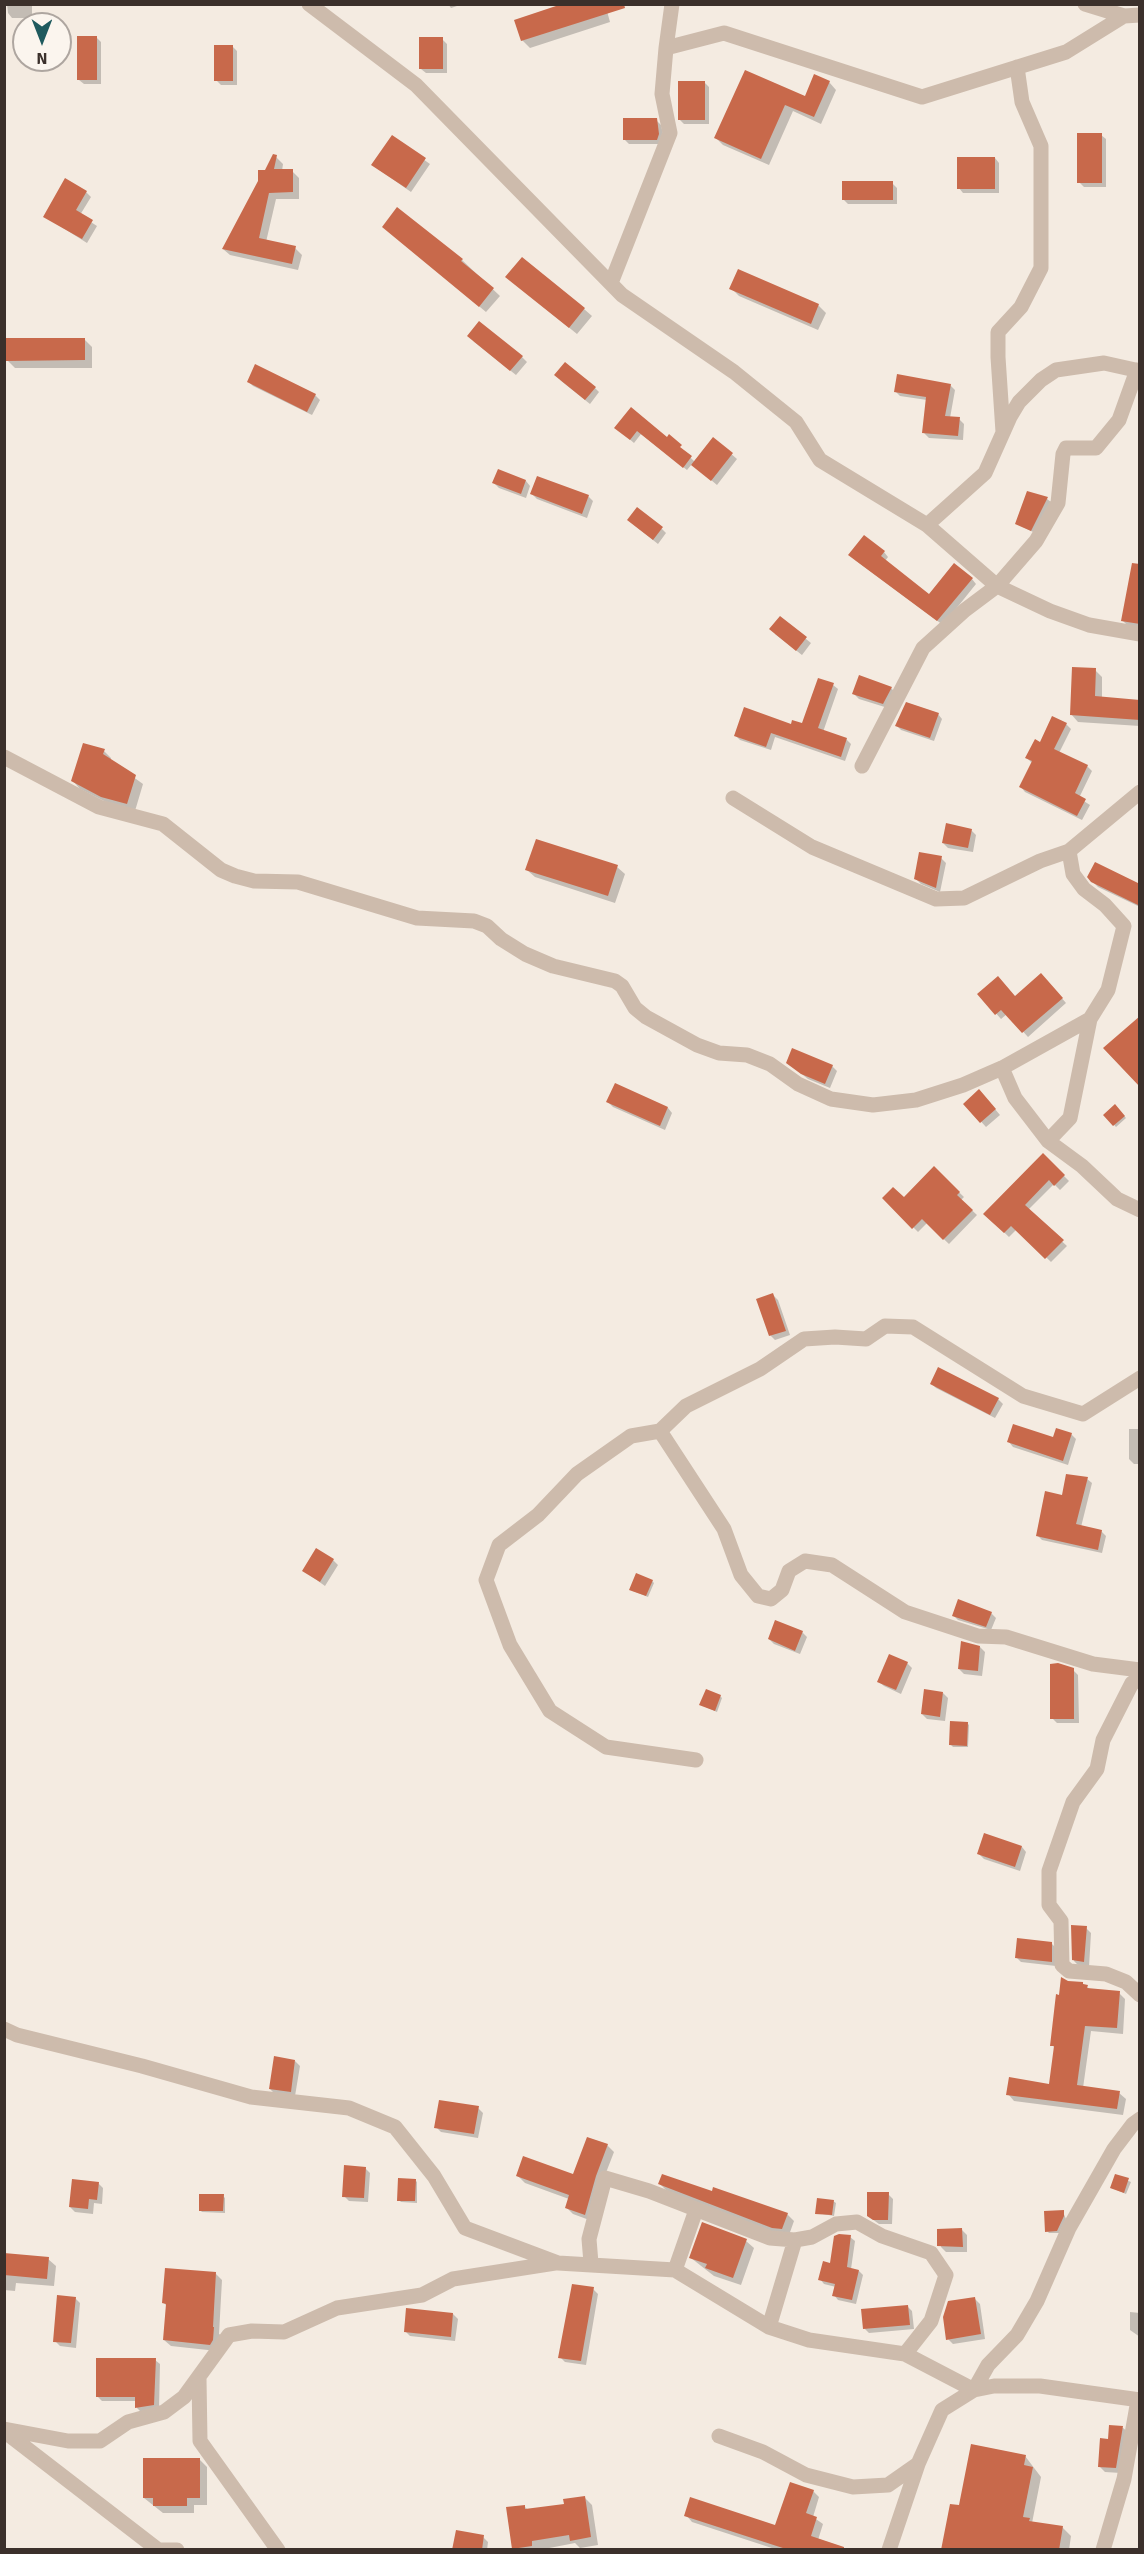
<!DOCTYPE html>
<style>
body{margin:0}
#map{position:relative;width:1144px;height:2554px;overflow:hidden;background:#f4ebe1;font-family:Signika,sans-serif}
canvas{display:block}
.frame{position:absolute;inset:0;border:6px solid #3b302b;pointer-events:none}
.north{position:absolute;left:12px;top:12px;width:60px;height:60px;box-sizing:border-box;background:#fbf5ee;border:2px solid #aea6a0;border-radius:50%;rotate:180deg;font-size:16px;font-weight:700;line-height:24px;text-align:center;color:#3b302b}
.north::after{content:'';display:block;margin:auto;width:21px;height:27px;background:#1f5a5e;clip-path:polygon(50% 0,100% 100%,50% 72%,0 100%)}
</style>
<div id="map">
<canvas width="1144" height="2554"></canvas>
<div class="frame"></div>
<div class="north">N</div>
</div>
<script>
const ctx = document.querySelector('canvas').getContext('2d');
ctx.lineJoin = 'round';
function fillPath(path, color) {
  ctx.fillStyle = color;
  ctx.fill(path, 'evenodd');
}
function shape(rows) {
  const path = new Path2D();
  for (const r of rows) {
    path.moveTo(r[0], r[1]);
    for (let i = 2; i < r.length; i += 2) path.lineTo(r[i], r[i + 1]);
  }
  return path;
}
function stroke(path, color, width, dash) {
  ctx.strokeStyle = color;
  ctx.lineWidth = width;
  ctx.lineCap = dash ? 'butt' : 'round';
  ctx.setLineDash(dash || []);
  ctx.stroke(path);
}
fillPath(shape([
 [7,4,32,4,32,18,12,18,8,13],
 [448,4,463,4,451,8],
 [605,4,610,22,530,48,522,40],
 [96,37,101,42,101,84,84,84,79,80],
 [442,39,447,44,447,73,426,73,421,69],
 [232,46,237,51,237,85,221,85,216,80],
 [745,72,805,98,829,82,836,90,821,124,793,111,769,165,723,145,716,138],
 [704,82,709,87,709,124,684,124,679,119],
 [656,120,661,125,663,134,661,144,629,144,624,139],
 [1101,135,1106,139,1106,187,1084,187,1079,182],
 [392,137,430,164,411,192,378,169],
 [276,157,283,164,282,171,292,171,299,178,299,199,276,199,266,242,295,248,302,255,298,270,230,255,223,249,265,171],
 [995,158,999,163,999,193,963,193,959,188],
 [892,183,897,188,897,204,848,204,843,199],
 [86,192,91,197,80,215,97,226,87,243,44,216],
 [398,209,462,260,500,296,486,312,391,233],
 [515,284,584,309,592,316,577,334],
 [731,288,818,305,826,313,818,330,739,296],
 [84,339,92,347,92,368,15,368,7,360],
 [473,341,522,357,527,362,516,375],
 [560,380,595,388,599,392,590,404],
 [248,381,315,395,320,400,312,415,253,386],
 [950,385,955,390,950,418,959,419,964,424,963,440,929,438,924,433,927,400,900,396,895,391],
 [631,409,667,439,669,437,695,462,714,439,737,459,717,485,692,464,687,470,641,434,634,443,620,431],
 [499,471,526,481,530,486,526,498,499,488,494,483],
 [1028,493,1047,499,1051,502,1035,533,1017,524],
 [532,494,588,496,593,501,587,518,537,499],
 [634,525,662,529,666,533,658,544],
 [884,552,888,557,885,561,929,596,972,579,976,584,943,625,855,560],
 [1140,586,1140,630,1130,628,1122,620],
 [780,618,811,643,802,655,775,634],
 [1095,670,1102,677,1102,698,1140,701,1140,726,1078,722,1071,714],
 [833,685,838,689,823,732,846,739,851,744,845,761,775,737,771,750,740,740,735,735,803,725],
 [891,688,896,693,888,708,859,699,854,694],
 [938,714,942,719,934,741,901,730,897,726],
 [1066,724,1071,729,1059,753,1087,766,1092,771,1079,798,1090,805,1082,820,1025,792,1021,787,1032,763,1027,758],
 [104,751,111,758,111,761,143,784,135,811,110,804,80,789,73,781],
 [971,830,976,835,973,852,948,848,943,843],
 [941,858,946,863,940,892,921,884,916,879],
 [617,867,625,874,615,903,535,877,527,870],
 [1092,881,1140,886,1140,907,1098,887],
 [1046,980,1066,1003,1028,1037,1007,1014,1001,1019,979,994,1016,997],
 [788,1063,832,1066,837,1071,830,1088,808,1079],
 [984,1096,1000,1115,986,1127,965,1104],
 [608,1102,668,1108,672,1113,665,1130,613,1107],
 [1115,1106,1126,1118,1116,1127,1105,1115],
 [1043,1155,1069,1181,1060,1190,1054,1184,1028,1210,1067,1246,1051,1262,1017,1229,1009,1237,985,1214],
 [934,1168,964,1197,961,1200,977,1215,949,1244,927,1223,918,1232,884,1198,904,1200],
 [773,1295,778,1300,790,1335,775,1340,770,1335],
 [931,1383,998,1399,1003,1404,995,1418,936,1388],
 [1129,1429,1140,1429,1140,1464,1134,1464,1129,1459],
 [1071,1434,1076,1439,1068,1465,1013,1447,1009,1442,1054,1439],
 [1087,1479,1092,1483,1081,1527,1101,1531,1106,1536,1102,1553,1042,1540,1038,1536,1063,1496],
 [333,1560,338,1565,325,1586,304,1571],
 [652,1581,654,1583,648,1597,633,1591],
 [991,1613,996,1618,991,1630,958,1620,953,1615],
 [802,1632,807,1637,800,1654,774,1644,769,1639],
 [980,1647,985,1652,982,1676,964,1674,959,1669],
 [907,1663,912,1668,901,1694,884,1686,879,1682],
 [1073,1670,1078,1675,1079,1723,1057,1723,1052,1718],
 [943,1693,948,1698,945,1721,927,1719,922,1714],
 [720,1696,722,1698,717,1712,701,1705],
 [967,1723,969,1725,968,1747,953,1747,951,1745],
 [1022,1847,1026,1852,1020,1871,984,1859,979,1854],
 [1072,1927,1086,1928,1091,1933,1089,1967,1079,1966,1074,1961],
 [1051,1943,1056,1948,1056,1966,1021,1962,1016,1957],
 [1068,1982,1082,1983,1091,1990,1119,1993,1125,1999,1123,2034,1091,2031,1083,2088,1119,2093,1126,2099,1123,2115,1014,2101,1008,2094,1050,2086,1055,2048,1052,2045,1060,1996],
 [295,2061,300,2066,295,2096,275,2094,270,2089],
 [478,2108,483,2113,478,2138,441,2132,436,2127],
 [607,2145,614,2152,602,2183,592,2221,573,2214,566,2207,569,2199,525,2183,518,2176,574,2176],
 [365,2168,370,2173,368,2202,349,2201,344,2196],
 [1116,2176,1131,2182,1126,2194,1112,2188],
 [415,2180,417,2182,417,2203,401,2202,399,2200],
 [98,2183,103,2188,102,2204,94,2203,93,2214,75,2212,70,2207],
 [660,2184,787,2214,794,2221,789,2235,780,2235,667,2191],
 [888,2194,893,2199,892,2224,879,2224,868,2216],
 [223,2196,225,2198,225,2213,202,2212,200,2210],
 [833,2201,836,2203,834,2216,817,2213],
 [1063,2212,1066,2219,1059,2233,1049,2233,1047,2231],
 [939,2230,962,2230,967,2235,967,2252,946,2252,941,2247],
 [850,2237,855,2241,851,2269,859,2271,863,2275,856,2304,838,2300,834,2295,836,2287,824,2284,820,2279],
 [746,2241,754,2248,741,2285,714,2276,691,2258],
 [4,2255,48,2259,56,2266,54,2286,16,2283,15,2291,4,2290],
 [215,2273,222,2280,219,2334,221,2335,217,2351,171,2346,164,2340,167,2306,164,2303],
 [593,2289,598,2294,586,2365,565,2362,560,2357],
 [75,2298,80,2303,76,2348,60,2346,55,2341],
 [975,2299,980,2304,985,2339,953,2344,948,2339],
 [907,2306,912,2311,914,2329,869,2333,864,2328],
 [1130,2312,1140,2313,1140,2337,1130,2330],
 [453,2314,458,2319,455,2341,410,2336,405,2331],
 [155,2360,160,2364,159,2409,141,2412,137,2408,137,2401,102,2401,97,2396],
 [1111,2427,1123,2428,1128,2432,1121,2473,1105,2472,1100,2467,1110,2440],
 [1025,2456,1041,2477,1032,2523,1062,2527,1071,2536,1069,2550,943,2550,960,2507],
 [199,2459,207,2467,207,2505,194,2505,194,2513,163,2513,144,2498],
 [813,2491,819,2497,813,2517,823,2524,818,2540,821,2550,778,2550,692,2522,686,2515,776,2527],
 [585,2498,592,2505,598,2545,580,2548,575,2543,539,2550,513,2549,524,2506,528,2510,565,2505],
 [483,2537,488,2542,487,2550,454,2550]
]), '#0003');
fillPath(shape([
 [562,4,624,4,625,8,521,41,514,20],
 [77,36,97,36,97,80,77,80],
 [419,37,443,37,443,69,419,69],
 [214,45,233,45,233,81,214,81],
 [745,70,805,96,814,74,830,81,814,117,785,105,761,159,714,138],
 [678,81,705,81,705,120,678,120],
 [623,118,657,118,659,134,657,140,623,140],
 [1077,133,1102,133,1102,183,1077,183],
 [392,135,426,158,406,188,371,165],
 [273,154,277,155,274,169,293,169,293,192,269,193,259,238,296,246,292,264,222,249,258,181,258,170,265,170],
 [957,157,995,157,995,189,957,189],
 [65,178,87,191,76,210,93,220,82,239,43,217],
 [842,181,893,181,893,200,842,200],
 [397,207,463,259,461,261,494,288,479,307,382,227],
 [522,257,585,308,569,328,505,277],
 [738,269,819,304,811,324,729,289],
 [479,321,523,356,510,371,467,336],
 [6,338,85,338,85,360,6,361],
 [565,362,596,387,585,400,554,375],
 [255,364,316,394,307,412,247,382],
 [897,374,951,384,945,416,960,417,958,436,922,433,926,397,894,392],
 [631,407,667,437,669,434,682,445,680,447,692,456,683,468,637,431,630,440,614,428],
 [713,437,733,453,711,481,691,465],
 [498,469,526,480,521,494,492,483],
 [537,476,589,495,582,514,530,494],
 [1027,491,1048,497,1031,531,1015,524],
 [637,507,663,527,653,540,627,520],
 [864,535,885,551,881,556,929,594,954,563,973,578,937,621,848,555],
 [1132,563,1140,564,1140,624,1121,621],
 [780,616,807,637,796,651,769,629],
 [1072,667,1096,668,1095,696,1140,700,1140,720,1070,715],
 [859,675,892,687,883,704,852,694],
 [818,678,834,683,818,728,847,738,841,757,771,733,766,747,734,736,744,707,791,724,792,720,802,723],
 [906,702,939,713,930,738,895,726],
 [1052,716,1067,723,1054,749,1088,765,1075,793,1086,799,1077,816,1019,787,1032,761,1025,758,1035,739,1040,742],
 [83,743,105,749,103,754,136,775,127,804,101,797,71,781],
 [946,823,972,829,968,848,942,843],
 [536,839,618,865,608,896,525,870],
 [919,852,942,856,936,888,914,879],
 [1095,862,1140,884,1140,906,1091,882,1087,877],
 [1041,973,1063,998,1022,1033,1001,1010,995,1015,977,994,998,976,1015,996],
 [1140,1016,1140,1087,1103,1048],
 [792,1048,833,1065,825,1084,801,1074,786,1063],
 [615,1083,668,1107,660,1126,606,1102],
 [979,1089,996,1109,980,1123,963,1104],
 [1115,1104,1125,1116,1113,1126,1103,1115],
 [1043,1153,1065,1175,1054,1186,1049,1180,1025,1205,1064,1240,1045,1259,1011,1226,1004,1233,983,1214],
 [934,1166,960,1192,957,1195,973,1210,943,1240,922,1219,912,1229,882,1198,893,1187,904,1197],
 [773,1293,786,1331,769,1336,756,1299],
 [938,1367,999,1398,990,1415,930,1384],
 [1013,1424,1053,1437,1056,1428,1072,1433,1063,1461,1007,1442],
 [1066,1474,1088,1477,1076,1524,1102,1530,1098,1550,1036,1536,1045,1491,1062,1495],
 [316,1548,334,1559,320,1582,302,1571],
 [636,1573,653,1580,646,1596,629,1590],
 [958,1599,992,1612,986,1627,952,1616],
 [775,1620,803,1631,795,1651,768,1639],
 [961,1641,980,1646,978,1671,958,1669],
 [889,1654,908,1662,896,1690,877,1682],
 [1058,1663,1074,1668,1074,1719,1050,1719,1050,1664],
 [706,1689,721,1695,715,1711,699,1705],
 [924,1689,943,1692,940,1717,921,1714],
 [950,1721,968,1722,967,1746,949,1745],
 [984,1833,1022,1846,1015,1867,977,1854],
 [1071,1925,1087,1926,1084,1962,1072,1960],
 [1017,1938,1052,1942,1052,1962,1015,1958],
 [1061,1977,1068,1981,1083,1982,1083,1984,1088,1985,1087,1988,1120,1991,1117,2028,1085,2026,1077,2085,1120,2091,1117,2109,1006,2095,1009,2077,1049,2084,1054,2046,1050,2046,1056,1994,1059,1995],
 [274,2056,295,2060,291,2092,269,2089],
 [439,2100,479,2106,474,2134,434,2128],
 [587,2137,608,2144,596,2176,585,2215,565,2208,569,2195,516,2176,523,2156,573,2174],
 [344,2165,366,2167,364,2198,342,2197],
 [662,2174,712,2191,713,2187,788,2213,782,2229,772,2228,658,2184],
 [1115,2174,1129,2178,1124,2193,1110,2188],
 [398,2178,416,2179,415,2201,397,2201],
 [72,2179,99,2182,97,2200,89,2199,88,2209,69,2207],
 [867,2192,889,2192,888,2220,873,2220,867,2216],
 [199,2194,224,2194,223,2211,199,2211],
 [817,2198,834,2200,832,2215,815,2214],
 [1064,2210,1064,2216,1057,2231,1045,2232,1044,2211],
 [702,2222,747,2239,733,2278,705,2268,707,2264,689,2258],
 [962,2228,963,2247,937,2246,937,2229],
 [839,2234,851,2235,847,2267,859,2270,852,2300,832,2296,835,2284,818,2280,823,2261,830,2263,834,2236],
 [4,2253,49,2257,47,2279,4,2275],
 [165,2268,216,2272,213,2327,214,2327,213,2340,210,2345,163,2340,166,2304,162,2303],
 [572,2284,594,2287,581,2361,558,2358],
 [57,2295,76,2297,71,2343,53,2342],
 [975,2297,981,2334,946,2340,943,2317,948,2301],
 [908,2305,910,2325,863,2329,861,2309],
 [406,2308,453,2313,451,2337,404,2332],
 [96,2358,156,2358,154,2405,135,2408,135,2397,96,2397],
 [1109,2425,1123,2426,1116,2468,1098,2467,1100,2438,1108,2439],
 [971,2444,1026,2455,1024,2465,1033,2467,1023,2517,1030,2518,1029,2521,1063,2526,1059,2550,941,2550,950,2504,959,2505],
 [143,2458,200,2458,200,2498,187,2498,187,2506,153,2506,153,2498,143,2498],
 [790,2482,814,2490,806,2513,817,2517,811,2536,844,2547,844,2550,789,2550,684,2516,690,2497,775,2525],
 [585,2496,591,2537,570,2541,569,2535,532,2541,532,2546,512,2549,506,2507,525,2505,525,2509,564,2504,563,2499],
 [456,2530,484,2535,482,2550,452,2550]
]), '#c8694b');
stroke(shape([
 [309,4,416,85,622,295,734,372,796,422,820,460,927,525,997,586,1050,611,1089,625,1140,634],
 [1085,4,1124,16,1140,15],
 [666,48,672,4],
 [611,283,670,133,662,94,666,48,724,33,922,97,1066,52,1124,16],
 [1003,432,998,357,998,332,1021,307,1041,268,1041,146,1022,102,1017,67],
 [927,525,985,473,1010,417,1019,402,1041,380,1056,370,1104,363,1140,371],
 [4,757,99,807,163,824,221,870,235,876,254,881,298,882,417,918,474,921,487,926,501,939,525,954,553,966,615,981,622,986,635,1008,646,1017,697,1045,719,1053,747,1055,770,1064,798,1084,831,1099,873,1105,916,1100,963,1085,1002,1068,1090,1019,1108,990,1124,926,1105,905,1084,889,1073,874,1069,851,1140,792],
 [862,766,923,648,965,610,997,586,1036,541,1058,503,1063,454,1066,448,1096,448,1119,420,1137,370],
 [733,798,812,847,936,899,964,898,1040,861,1069,851],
 [1002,1068,1015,1098,1048,1141,1082,1166,1117,1199,1140,1210],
 [1048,1141,1070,1118,1090,1019],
 [660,1431,724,1529,741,1575,758,1596,771,1599,782,1590,789,1571,805,1561,832,1565,905,1612,978,1636,1006,1637,1093,1664,1140,1670],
 [1140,1680,1132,1683,1103,1740,1097,1769,1073,1802,1049,1871,1049,1905,1061,1921,1062,1965,1069,1971,1106,1974,1126,1982,1140,1995],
 [696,1760,606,1747,550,1711,510,1645,486,1580,499,1545,538,1515,577,1474,631,1436,660,1431,686,1406,760,1369,804,1339,835,1337,866,1339,885,1326,913,1327,1023,1396,1083,1414,1140,1378],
 [4,2029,17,2035,142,2066,251,2097,349,2108,395,2127,434,2176,465,2228,558,2263,675,2270,769,2327,809,2340,905,2354,974,2390,994,2386,1040,2386,1140,2400],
 [591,2263,589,2239,605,2178,649,2191,770,2238,795,2240,812,2237,836,2224,857,2222,882,2236,931,2253,946,2275,931,2321,905,2354],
 [675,2270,696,2210],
 [769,2327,795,2240],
 [199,2378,200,2441,278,2550],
 [4,2429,68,2441,100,2441,128,2422,164,2412,184,2397,229,2335,252,2331,284,2332,337,2308,422,2295,453,2279,555,2263],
 [4,2431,157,2549],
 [719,2436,763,2452,806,2475,853,2487,888,2485,918,2464],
 [157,2550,177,2550],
 [889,2550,918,2464,942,2410,974,2390,988,2365,1017,2335,1037,2301,1069,2228,1114,2149,1133,2124,1140,2119],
 [1103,2550,1124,2479,1138,2400]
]), '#cdbbac', 15);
</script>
